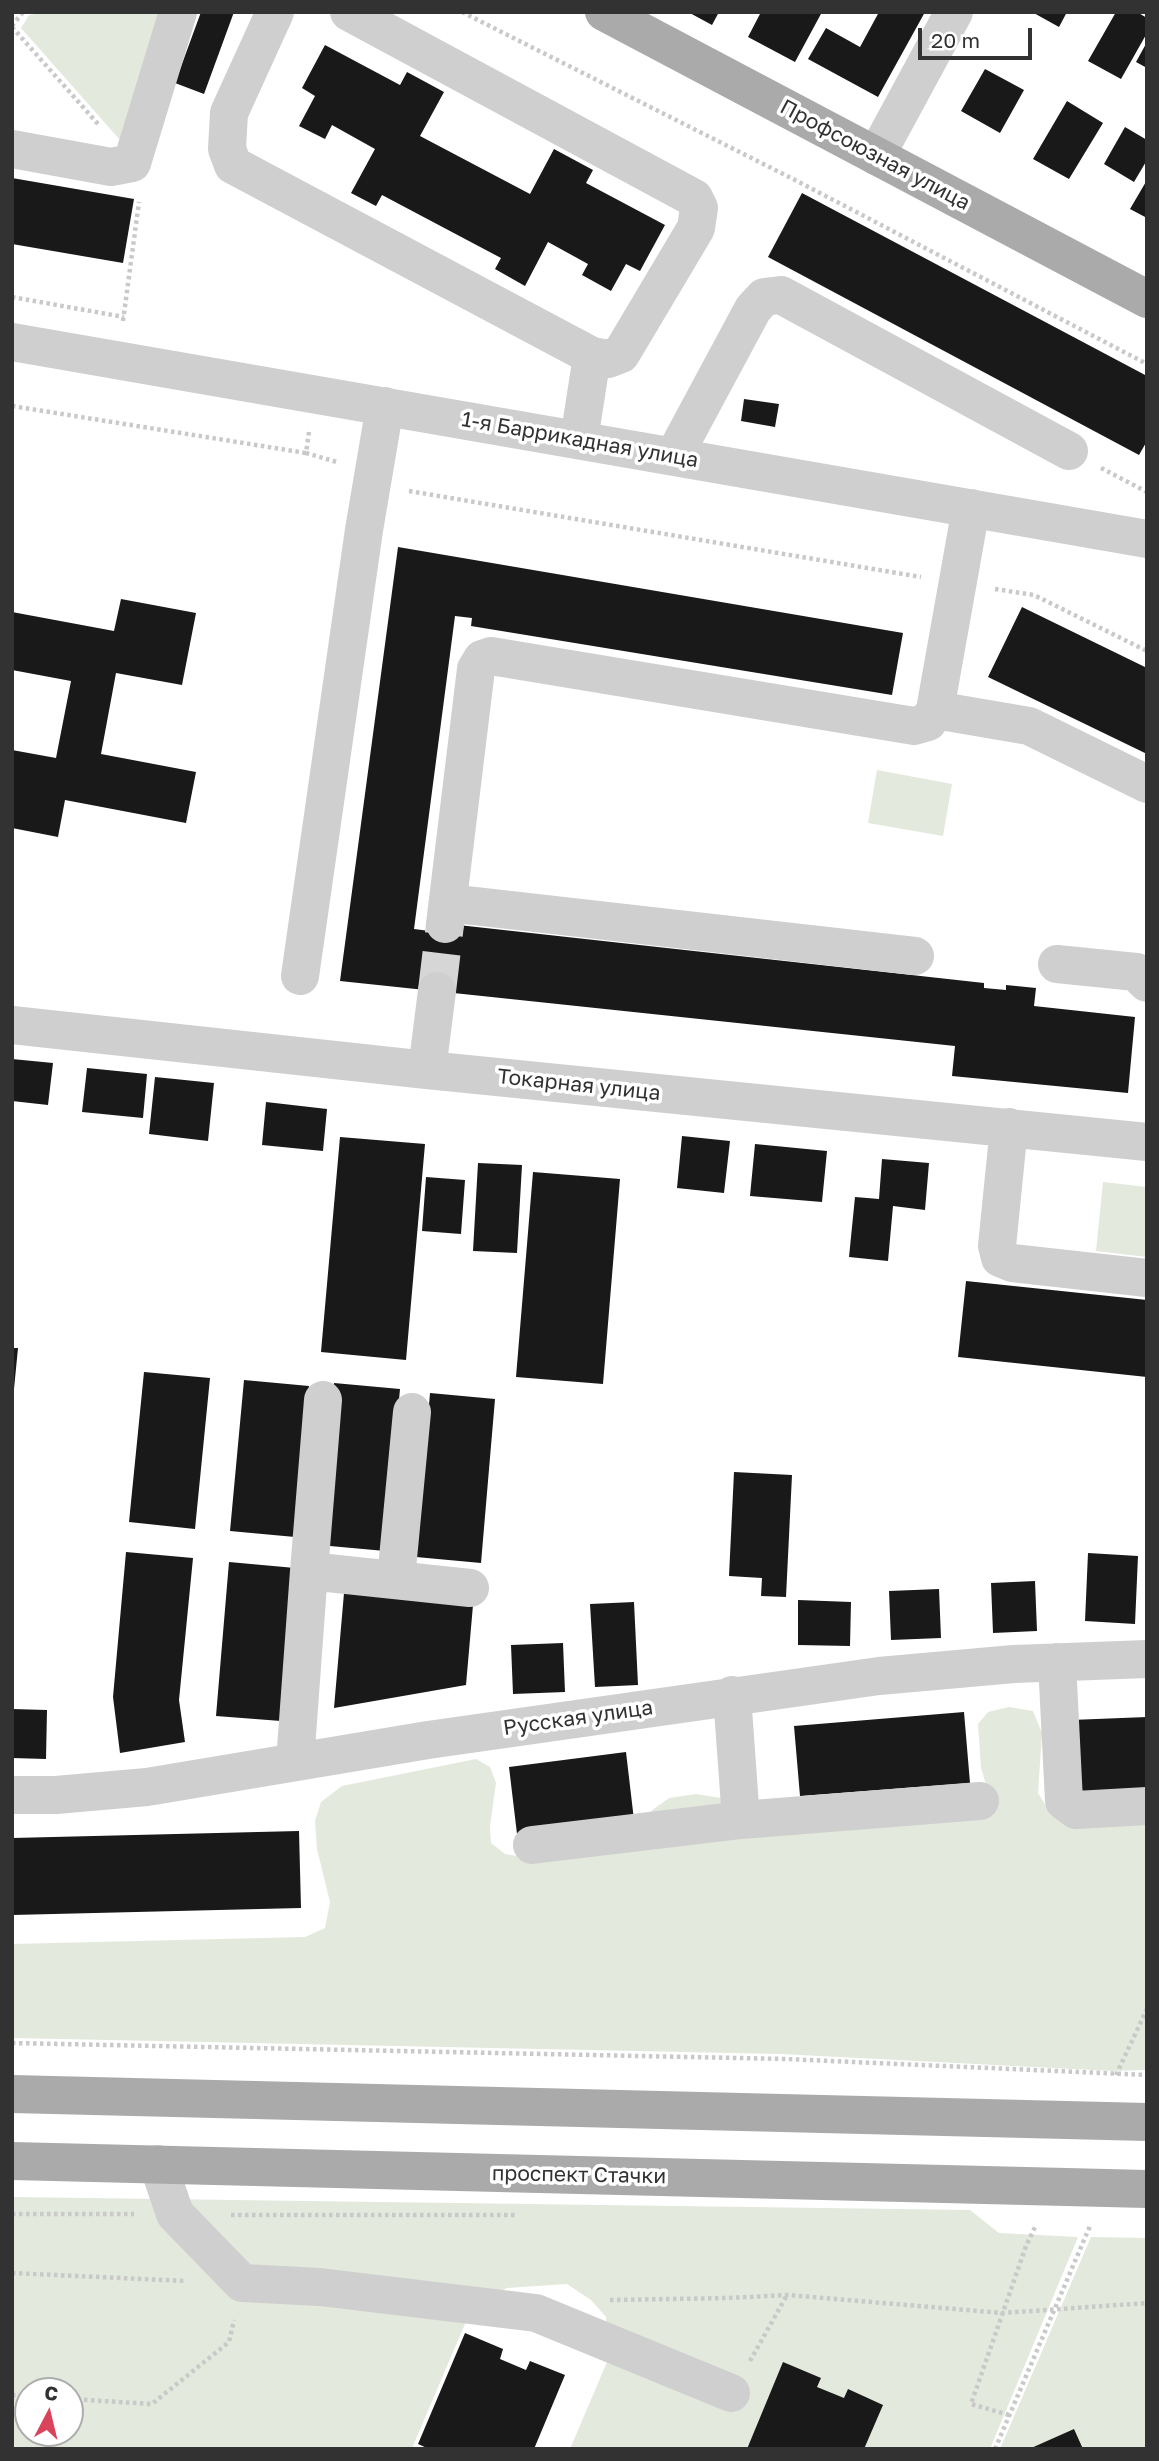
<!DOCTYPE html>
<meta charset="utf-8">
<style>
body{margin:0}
#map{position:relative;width:1159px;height:2461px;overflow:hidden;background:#fff;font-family:"Golos Text",sans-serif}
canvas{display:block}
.frame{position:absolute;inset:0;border:14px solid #323232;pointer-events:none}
.north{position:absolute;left:14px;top:2377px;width:70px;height:70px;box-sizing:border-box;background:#fff;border:2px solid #adadad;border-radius:50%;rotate:7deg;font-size:19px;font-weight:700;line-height:28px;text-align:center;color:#323232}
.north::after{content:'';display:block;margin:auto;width:24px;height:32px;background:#d9445c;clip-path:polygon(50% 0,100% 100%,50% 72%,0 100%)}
.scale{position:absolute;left:918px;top:28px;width:114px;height:32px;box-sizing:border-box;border:4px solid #323232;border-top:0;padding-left:9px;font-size:21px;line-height:24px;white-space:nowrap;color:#323232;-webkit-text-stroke:5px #fff;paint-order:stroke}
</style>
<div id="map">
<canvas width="1159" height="2461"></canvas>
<div class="frame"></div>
<div class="north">С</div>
<div class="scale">20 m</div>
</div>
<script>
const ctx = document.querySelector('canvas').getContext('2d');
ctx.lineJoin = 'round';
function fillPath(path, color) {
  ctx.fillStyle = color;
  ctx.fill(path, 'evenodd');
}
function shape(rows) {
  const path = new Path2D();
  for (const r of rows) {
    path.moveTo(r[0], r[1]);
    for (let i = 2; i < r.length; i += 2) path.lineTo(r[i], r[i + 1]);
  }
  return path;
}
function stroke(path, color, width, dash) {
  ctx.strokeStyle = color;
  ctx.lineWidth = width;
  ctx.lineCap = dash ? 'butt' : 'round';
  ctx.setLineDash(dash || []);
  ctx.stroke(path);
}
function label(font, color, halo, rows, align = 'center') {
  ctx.font = font + ' "Golos Text",sans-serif';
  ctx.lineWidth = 7;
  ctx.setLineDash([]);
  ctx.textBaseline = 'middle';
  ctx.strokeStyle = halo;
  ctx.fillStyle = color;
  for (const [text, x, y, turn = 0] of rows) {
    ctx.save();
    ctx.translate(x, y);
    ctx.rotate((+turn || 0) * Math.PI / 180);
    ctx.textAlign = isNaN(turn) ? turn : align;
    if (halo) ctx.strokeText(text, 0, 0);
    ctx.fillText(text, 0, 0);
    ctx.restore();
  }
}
fillPath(shape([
 [49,12,169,12,128,149,21,28,29,15],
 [877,770,952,784,943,836,868,823],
 [1103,1182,1147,1187,1147,1257,1096,1251],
 [1009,1707,1033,1711,1042,1733,1038,1793,1046,1806,1072,1821,1147,1817,1147,2070,1112,2071,781,2054,12,2038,12,1944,305,1937,325,1928,330,1902,317,1849,315,1821,321,1802,342,1786,476,1759,490,1767,496,1783,490,1826,491,1843,505,1854,530,1858,636,1843,651,1811,669,1798,696,1794,721,1798,783,1827,990,1798,981,1768,978,1724,988,1712],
 [12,2197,970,2210,999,2233,1078,2237,990,2449,570,2449,607,2362,606,2317,591,2300,567,2284,507,2288,473,2305,413,2446,417,2449,12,2449],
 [28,2391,70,2391,70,2433,28,2433],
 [1091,2237,1147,2238,1147,2449,1000,2449]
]), '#e3e9dc');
fillPath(shape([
 [201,12,234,12,204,94,175,83],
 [688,12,719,12,712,25],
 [761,12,822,12,795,62,748,37],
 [879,12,925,12,878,97,808,59,826,28,860,47],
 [1032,12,1067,12,1059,27],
 [1116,12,1137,12,1147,18,1147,33,1121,79,1088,61],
 [1147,42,1147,68,1136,62],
 [325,45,400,85,407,72,444,92,420,136,530,194,554,149,593,170,586,183,665,225,640,271,626,264,611,291,582,275,588,264,548,242,525,286,495,269,501,258,382,195,376,206,351,193,375,149,332,125,325,139,299,126,315,96,302,88],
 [985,69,1024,90,1000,133,961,111],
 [1067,101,1103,123,1069,179,1033,159],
 [1125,127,1147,140,1147,160,1134,182,1104,164],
 [12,178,134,199,123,263,12,244],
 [1147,180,1147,218,1130,209],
 [802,193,1147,376,1147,441,1139,455,768,257],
 [744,399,779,404,775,427,741,421],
 [398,547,903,633,892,695,471,626,472,618,455,616,414,929,430,931,431,922,984,983,984,988,1006,990,1006,985,1036,988,1034,1006,1135,1017,1128,1093,952,1076,955,1046,340,981],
 [121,599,196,613,182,685,116,673,101,754,196,772,186,823,65,800,58,837,12,828,12,750,56,758,71,681,12,670,12,612,114,631],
 [1022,607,1147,668,1147,754,988,677],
 [12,1059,53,1063,48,1105,12,1101],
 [87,1068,147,1074,143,1118,82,1112],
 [155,1077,214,1083,208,1141,149,1134],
 [266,1102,327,1109,323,1151,262,1145],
 [682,1136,730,1141,724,1193,677,1188],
 [340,1137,425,1144,406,1360,321,1352],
 [755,1144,827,1151,822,1202,750,1196],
 [882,1159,929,1163,925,1210,893,1206,888,1261,849,1257,855,1197,879,1199],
 [478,1163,522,1165,517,1253,473,1251],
 [533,1172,620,1179,603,1384,516,1377],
 [426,1177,465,1180,461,1234,422,1231],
 [966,1281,1147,1300,1147,1377,958,1357],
 [12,1348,18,1348,14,1389,12,1389],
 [144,1372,210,1378,195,1529,129,1522],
 [244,1380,309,1386,295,1537,230,1531],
 [334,1383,400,1389,385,1551,319,1545],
 [430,1393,495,1399,481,1563,416,1557],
 [734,1472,792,1475,786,1597,761,1596,762,1578,729,1576],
 [126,1552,193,1558,179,1700,185,1742,120,1753,113,1697],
 [1088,1553,1138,1556,1135,1624,1085,1621],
 [229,1562,295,1568,281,1721,216,1716],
 [1035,1581,1037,1631,993,1633,991,1583],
 [939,1589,941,1638,891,1640,889,1591],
 [344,1593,473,1605,466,1685,334,1708],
 [798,1600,851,1602,850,1646,798,1645],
 [634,1602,638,1685,595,1687,590,1604],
 [563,1643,565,1692,513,1694,511,1645],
 [12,1709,47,1710,46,1759,12,1758],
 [964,1712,970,1783,800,1796,794,1726],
 [1147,1717,1147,1794,1075,1798,1071,1720],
 [626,1752,634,1820,517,1834,509,1767],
 [299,1831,301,1908,12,1915,12,1838],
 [465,2333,503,2349,500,2359,526,2370,530,2361,565,2375,534,2449,429,2449,418,2444],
 [783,2362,821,2378,817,2387,844,2398,848,2389,883,2405,864,2449,747,2449],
 [1074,2429,1083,2449,1029,2449]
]), '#191919');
stroke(shape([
 [437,991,445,924]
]), '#d6d6d6', 38, [38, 19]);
stroke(shape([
 [462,12,797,181,1147,364],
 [12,26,23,12],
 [12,27,98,124],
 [12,297,124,317],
 [123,321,139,202],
 [12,406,306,453],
 [309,432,306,453,337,462],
 [1101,468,1147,492],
 [409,491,921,577],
 [995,589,1034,595,1147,651],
 [12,2043,786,2059,1147,2075],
 [1116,2075,1147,2009],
 [12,2214,134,2214],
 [231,2215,516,2215],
 [12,2273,186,2281],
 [610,2300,728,2298,788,2295,1002,2313,1147,2303],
 [750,2361,787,2295],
 [12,2395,28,2396],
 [70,2399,152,2404,229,2342,234,2320],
 [1009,2415,971,2404,1026,2246,1036,2225],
 [995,2449,1090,2226]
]), '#c9c9c9', 4.5, [3.5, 3.5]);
stroke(shape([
 [275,12,229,113,227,149,233,165,592,356,608,359,621,354,696,228,699,208,694,198,349,12],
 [12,149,111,167,132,163,178,12],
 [876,156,954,12],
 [12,342,1147,539],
 [579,440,592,356],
 [674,456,753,309,764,297,781,295,1069,451],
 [935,710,1029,726,1147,784],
 [448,903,915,956],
 [445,924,476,669,482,659,491,656,914,726,928,722,935,710,971,508],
 [1057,964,1136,972,1147,983],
 [300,976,364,530,385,406],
 [12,1025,427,1070,1147,1142],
 [427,1070,437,991],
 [1009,1127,997,1246,1000,1258,1012,1263,1147,1278],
 [309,1571,323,1400],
 [396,1579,412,1412],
 [1057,1662,1064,1801,1076,1810,1147,1806],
 [295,1762,309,1571,470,1588],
 [12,1795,56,1795,147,1787,428,1740,879,1676,1014,1664,1147,1659],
 [741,1820,980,1801],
 [532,1845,741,1820,732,1695],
 [158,2164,175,2214,242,2283,320,2287,536,2313,731,2393]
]), '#cfcfcf', 38);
stroke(shape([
 [604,12,1147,299],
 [12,2094,1147,2122],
 [12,2161,1147,2189]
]), '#aaa', 38);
label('21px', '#323232', '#fff', [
 ["Профсоюзная улица",875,155,28],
 ["1-я Баррикадная улица",580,440,10],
 ["Токарная улица",579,1085,6],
 ["Русская улица",578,1718,-8],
 ["проспект Стачки",579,2175,1]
]);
</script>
